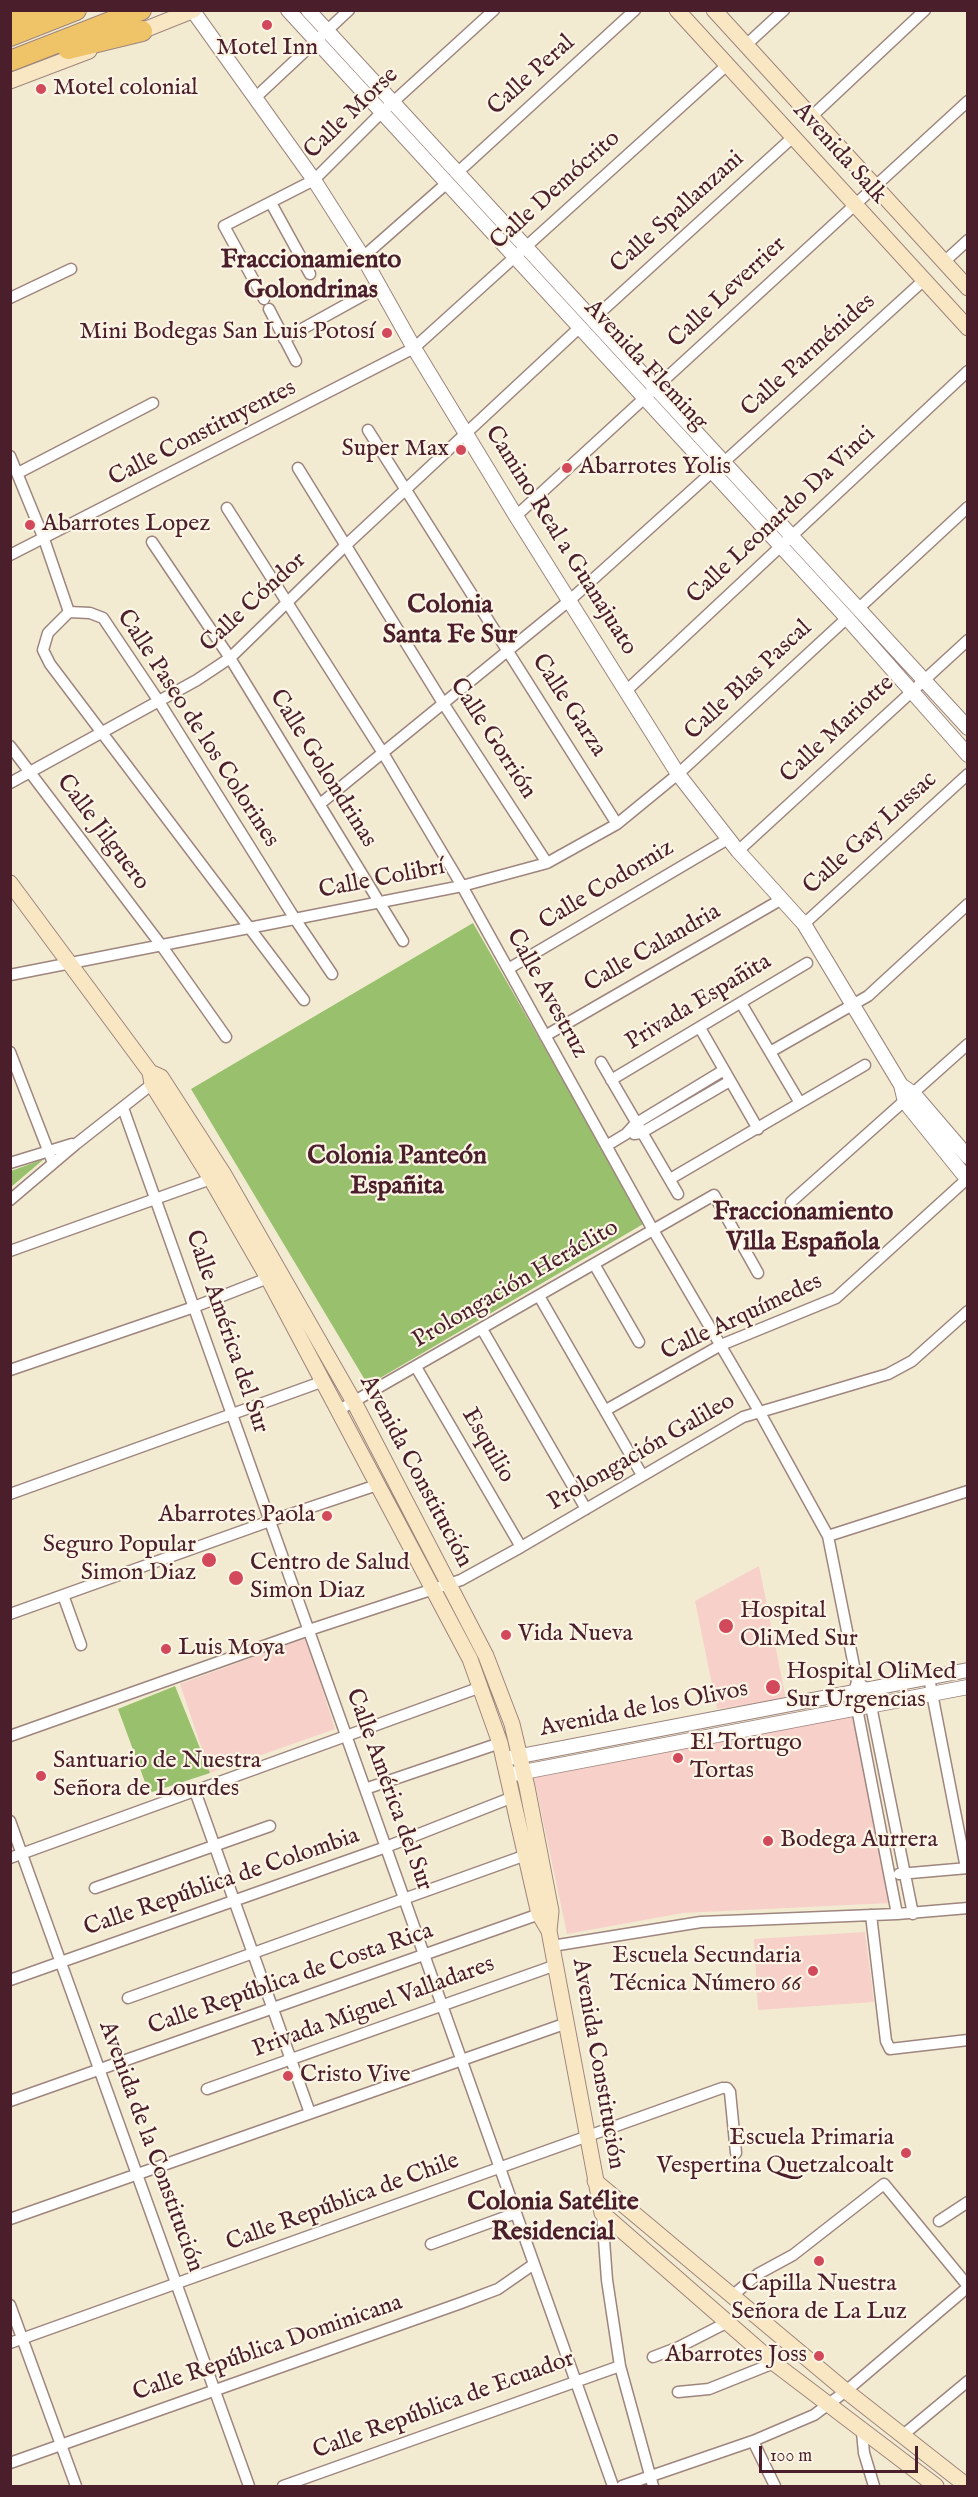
<!DOCTYPE html>
<meta charset="utf-8">
<style>
body{margin:0}
#map{position:relative;width:978px;height:2497px;overflow:hidden;background:#f2ebd1;font-family:"IM FELL English",serif}
canvas{display:block}
.frame{position:absolute;inset:0;border:12px solid #4a1f2b;pointer-events:none}
.scale{position:absolute;left:759px;top:2446px;width:159px;height:27px;box-sizing:border-box;border:3px solid #4a1f2b;border-top:0;padding-left:8px;font-size:18px;line-height:21px;white-space:nowrap;color:#4a1f2b;-webkit-text-stroke:4px #fcf5e5;paint-order:stroke}
</style>
<div id="map">
<canvas width="978" height="2497"></canvas>
<div class="frame"></div>
<div class="scale">100 m</div>
</div>
<script>
const ctx = document.querySelector('canvas').getContext('2d');
ctx.lineJoin = 'round';
function fillPath(path, color) {
  ctx.fillStyle = color;
  ctx.fill(path, 'evenodd');
}
function shape(rows) {
  const path = new Path2D();
  for (const r of rows) {
    path.moveTo(r[0], r[1]);
    for (let i = 2; i < r.length; i += 2) path.lineTo(r[i], r[i + 1]);
  }
  return path;
}
function stroke(path, color, width, dash) {
  ctx.strokeStyle = color;
  ctx.lineWidth = width;
  ctx.lineCap = dash ? 'butt' : 'round';
  ctx.setLineDash(dash || []);
  ctx.stroke(path);
}
function label(font, color, halo, rows, align = 'center') {
  ctx.font = font + ' "IM FELL English",serif';
  ctx.lineWidth = 4.5;
  ctx.setLineDash([]);
  ctx.textBaseline = 'middle';
  ctx.strokeStyle = halo;
  ctx.fillStyle = color;
  for (const [text, x, y, turn = 0] of rows) {
    ctx.save();
    ctx.translate(x, y);
    ctx.rotate((+turn || 0) * Math.PI / 180);
    ctx.textAlign = isNaN(turn) ? turn : align;
    if (halo) ctx.strokeText(text, 0, 0);
    ctx.fillText(text, 0, 0);
    ctx.restore();
  }
}
fillPath(shape([
 [759,1566,786,1699,717,1709,695,1601],
 [306,1638,335,1729,210,1773,180,1684],
 [852,1716,890,1903,683,1913,567,1934,534,1778],
 [865,1932,874,2002,758,2010,754,1939]
]), '#f7d0ca');
fillPath(shape([
 [473,923,645,1223,368,1385,191,1089],
 [44,1159,11,1187,11,1171],
 [175,1686,210,1773,149,1793,118,1709]
]), '#99c06c');
const minor = shape([
 [746,45,784,10],
 [256,97,349,10],
 [811,117,925,10],
 [457,173,635,10],
 [271,203,310,274],
 [363,257,447,183],
 [944,262,968,240],
 [10,298,71,269],
 [264,299,224,226,314,180,381,113,494,10],
 [269,309,296,361],
 [592,320,793,137],
 [284,339,378,287],
 [368,430,617,824],
 [10,456,44,539,69,612],
 [723,463,924,280],
 [298,468,443,703,547,863],
 [18,473,153,403],
 [227,508,383,753,462,886,653,1230,759,1411,828,1536,857,1681,854,1693,897,1914],
 [516,516,968,101],
 [152,542,230,658,403,941],
 [10,555,414,348,727,65],
 [858,609,968,507],
 [626,691,968,371],
 [10,746,161,945,226,1037],
 [10,783,197,680,230,658,345,546,579,328],
 [320,804,570,600,712,472],
 [738,851,968,640],
 [804,924,968,774],
 [508,969,728,839],
 [10,975,462,886,547,863,617,824,678,774,847,618],
 [304,1000,50,664,43,650,48,633,69,612,90,613,103,618,158,700,295,919,332,974],
 [741,1003,800,1103],
 [700,1028,758,1129],
 [545,1036,782,899],
 [10,1052,53,1163],
 [770,1052,868,996,968,904],
 [601,1062,678,1194],
 [611,1080,807,963],
 [123,1108,613,2486],
 [634,1134,641,1133,730,1081],
 [606,1146,626,1134,635,1124,724,1070],
 [10,1163,72,1144],
 [670,1179,865,1065],
 [10,1200,76,1144,156,1081],
 [791,1202,968,1044],
 [10,1251,211,1179],
 [594,1264,639,1342],
 [539,1296,642,1475],
 [482,1329,586,1509],
 [416,1367,521,1547],
 [10,1370,194,1307,268,1278],
 [339,1410,714,1195,758,1273],
 [606,1410,721,1345,836,1298,968,1178],
 [10,1494,324,1381],
 [828,1536,968,1491],
 [63,1595,81,1645],
 [10,1614,270,1521,377,1485],
 [929,1678,966,1868],
 [861,1684,867,1691,871,1706,913,1914],
 [10,1736,309,1630,461,1580,521,1547,743,1417,888,1374,912,1361,968,1311],
 [365,1789,500,1743],
 [195,1791,310,2113],
 [10,1821,249,2486],
 [10,1858,481,1687],
 [899,1874,968,1868],
 [95,1888,270,1826],
 [871,1915,886,2041,890,2049,968,2040],
 [552,1946,701,1922,897,1914,968,1908],
 [10,1980,386,1847,513,1797],
 [128,1998,526,1855],
 [207,2089,556,1965],
 [10,2101,545,1912],
 [602,2213,607,2280,620,2366,653,2486],
 [10,2219,567,2023],
 [939,2221,968,2202],
 [431,2244,516,2213],
 [732,2296,758,2274,793,2255,884,2184,968,2286],
 [10,2305,76,2486],
 [10,2343,722,2088,727,2088,730,2092,736,2153],
 [653,2357,679,2347,728,2322],
 [678,2392,709,2389,774,2363],
 [862,2432,864,2453,874,2486],
 [903,2435,968,2381],
 [753,2441,775,2486],
 [10,2463,461,2303,498,2289,534,2264],
 [283,2486,620,2366],
 [622,2486,753,2441,814,2415,846,2391,968,2287]
]);
const tertiary = shape([
 [288,10,847,618,968,755],
 [308,10,968,728],
 [193,11,314,180,363,257,414,348,516,516,678,774,738,851,804,924,901,1085,905,1102,968,1180],
 [901,1085,914,1094,968,1157],
 [510,1758,968,1670],
 [513,1774,968,1687]
]);
const secondary = shape([
 [677,10,968,328],
 [714,10,968,288],
 [134,34,194,10],
 [10,81,89,51],
 [10,883,150,1072,152,1084,211,1179,268,1278,470,1659,500,1743,539,1914,549,1931,602,2213,774,2363,936,2486],
 [150,1072,161,1077,223,1173,354,1402,486,1656,512,1724,527,1787,551,1911,549,1931],
 [595,2181,846,2391,967,2486]
]);
const motorway = shape([
 [10,17,45,10],
 [10,36,76,10],
 [68,49,142,31],
 [10,61,141,10]
]);
stroke(minor, '#9e857e', 13);
stroke(tertiary, '#9e857e', 16);
stroke(secondary, '#9e857e', 17);
stroke(motorway, '#9e857e', 22);
stroke(minor, '#fff', 10);
stroke(tertiary, '#fff', 14);
stroke(secondary, '#f9e7c3', 15);
stroke(motorway, '#efc469', 20);
for (const [x, y, r, color] of [
 [267,25,6,"#d1495b"],
 [41,89,6,"#d1495b"],
 [387,333,6,"#d1495b"],
 [461,450,6,"#d1495b"],
 [567,468,6,"#d1495b"],
 [30,525,6,"#d1495b"],
 [327,1516,6,"#d1495b"],
 [209,1560,8,"#d1495b"],
 [236,1578,8,"#d1495b"],
 [726,1626,8,"#d1495b"],
 [506,1635,6,"#d1495b"],
 [166,1649,6,"#d1495b"],
 [773,1687,8,"#d1495b"],
 [678,1758,6,"#d1495b"],
 [41,1776,6,"#d1495b"],
 [768,1841,6,"#d1495b"],
 [813,1971,6,"#d1495b"],
 [288,2076,6,"#d1495b"],
 [906,2153,6,"#d1495b"],
 [819,2261,6,"#d1495b"],
 [819,2356,6,"#d1495b"]
]) {
  const dot = new Path2D();
  dot.arc(x, y, r, 0, 2 * Math.PI);
  ctx.fillStyle = color;
  ctx.fill(dot);
  stroke(dot, '#fcf5e5', 2);
}
label('24px', '#4a1f2b', '#fcf5e5', [
 ["Motel Inn",267,49,"center"],
 ["Motel colonial",53,89],
 ["Mini Bodegas San Luis Potosí",375,333,"right"],
 ["Super Max",449,450,"right"],
 ["Abarrotes Yolis",579,468],
 ["Abarrotes Lopez",42,525],
 ["Abarrotes Paola",315,1516,"right"],
 ["Seguro Popular",196,1546,"right"],
 ["Simon Diaz",196,1574,"right"],
 ["Centro de Salud",250,1564],
 ["Simon Diaz",250,1592],
 ["Hospital",740,1612],
 ["OliMed Sur",740,1640],
 ["Vida Nueva",518,1635],
 ["Luis Moya",178,1649],
 ["Hospital OliMed",786,1673],
 ["Sur Urgencias",786,1701],
 ["El Tortugo",690,1744],
 ["Tortas",690,1772],
 ["Santuario de Nuestra",53,1762],
 ["Señora de Lourdes",53,1790],
 ["Bodega Aurrera",780,1841],
 ["Escuela Secundaria",801,1957,"right"],
 ["Técnica Número 66",801,1985,"right"],
 ["Cristo Vive",300,2076],
 ["Escuela Primaria",894,2139,"right"],
 ["Vespertina Quetzalcoalt",894,2167,"right"],
 ["Capilla Nuestra",819,2285,"center"],
 ["Señora de La Luz",819,2313,"center"],
 ["Abarrotes Joss",807,2356,"right"]
], 'left');
label('24px', '#4a1f2b', '#fcf5e5', [
 ["Calle Peral",532,76,-42],
 ["Calle Morse",352,114,-44],
 ["Avenida Salk",839,154,48],
 ["Calle Demócrito",556,191,-42],
 ["Calle Spallanzani",678,213,-42],
 ["Calle Leverrier",728,293,-43],
 ["Calle Parménides",809,356,-42],
 ["Avenida Fleming",645,366,47],
 ["Calle Constituyentes",203,434,-27],
 ["Calle Leonardo Da Vinci",782,516,-43],
 ["Camino Real a Guanajuato",560,541,58],
 ["Calle Cóndor",254,603,-43],
 ["Calle Blas Pascal",749,681,-43],
 ["Calle Garza",568,706,57],
 ["Calle Paseo de los Colorines",197,729,57],
 ["Calle Mariotte",838,730,-43],
 ["Calle Gorrión",492,739,57],
 ["Calle Golondrinas",322,769,58],
 ["Calle Jilguero",102,833,53],
 ["Calle Gay Lussac",871,834,-42],
 ["Calle Colibrí",382,880,-11],
 ["Calle Codorniz",607,886,-31],
 ["Calle Calandria",653,949,-30],
 ["Calle Avestruz",546,994,61],
 ["Privada Españita",699,1003,-31],
 ["Prolongación Heráclito",516,1285,-30],
 ["Calle Arquímedes",742,1318,-25],
 ["Calle América del Sur",226,1332,71],
 ["Esquilio",487,1446,60],
 ["Prolongación Galileo",642,1453,-30],
 ["Avenida Constitución",415,1472,62],
 ["Avenida de los Olivos",644,1710,-11],
 ["Calle América del Sur",388,1790,70],
 ["Calle República de Colombia",222,1883,-19],
 ["Calle República de Costa Rica",291,1980,-19],
 ["Privada Miguel Valladares",374,2008,-20],
 ["Avenida Constitución",597,2064,80],
 ["Avenida de la Constitución",150,2147,70],
 ["Calle República de Chile",343,2203,-20],
 ["Calle República Dominicana",268,2349,-19],
 ["Calle República de Ecuador",444,2406,-20]
]);
label('bold 26px', '#4a1f2b', '#fcf5e5', [
 ["Fraccionamiento",311,262],
 ["Golondrinas",311,292],
 ["Colonia",450,607],
 ["Santa Fe Sur",450,637],
 ["Colonia Panteón",397,1158],
 ["Españita",397,1188],
 ["Fraccionamiento",803,1214],
 ["Villa Española",803,1244],
 ["Colonia Satélite",553,2204],
 ["Residencial",553,2234]
]);
</script>
